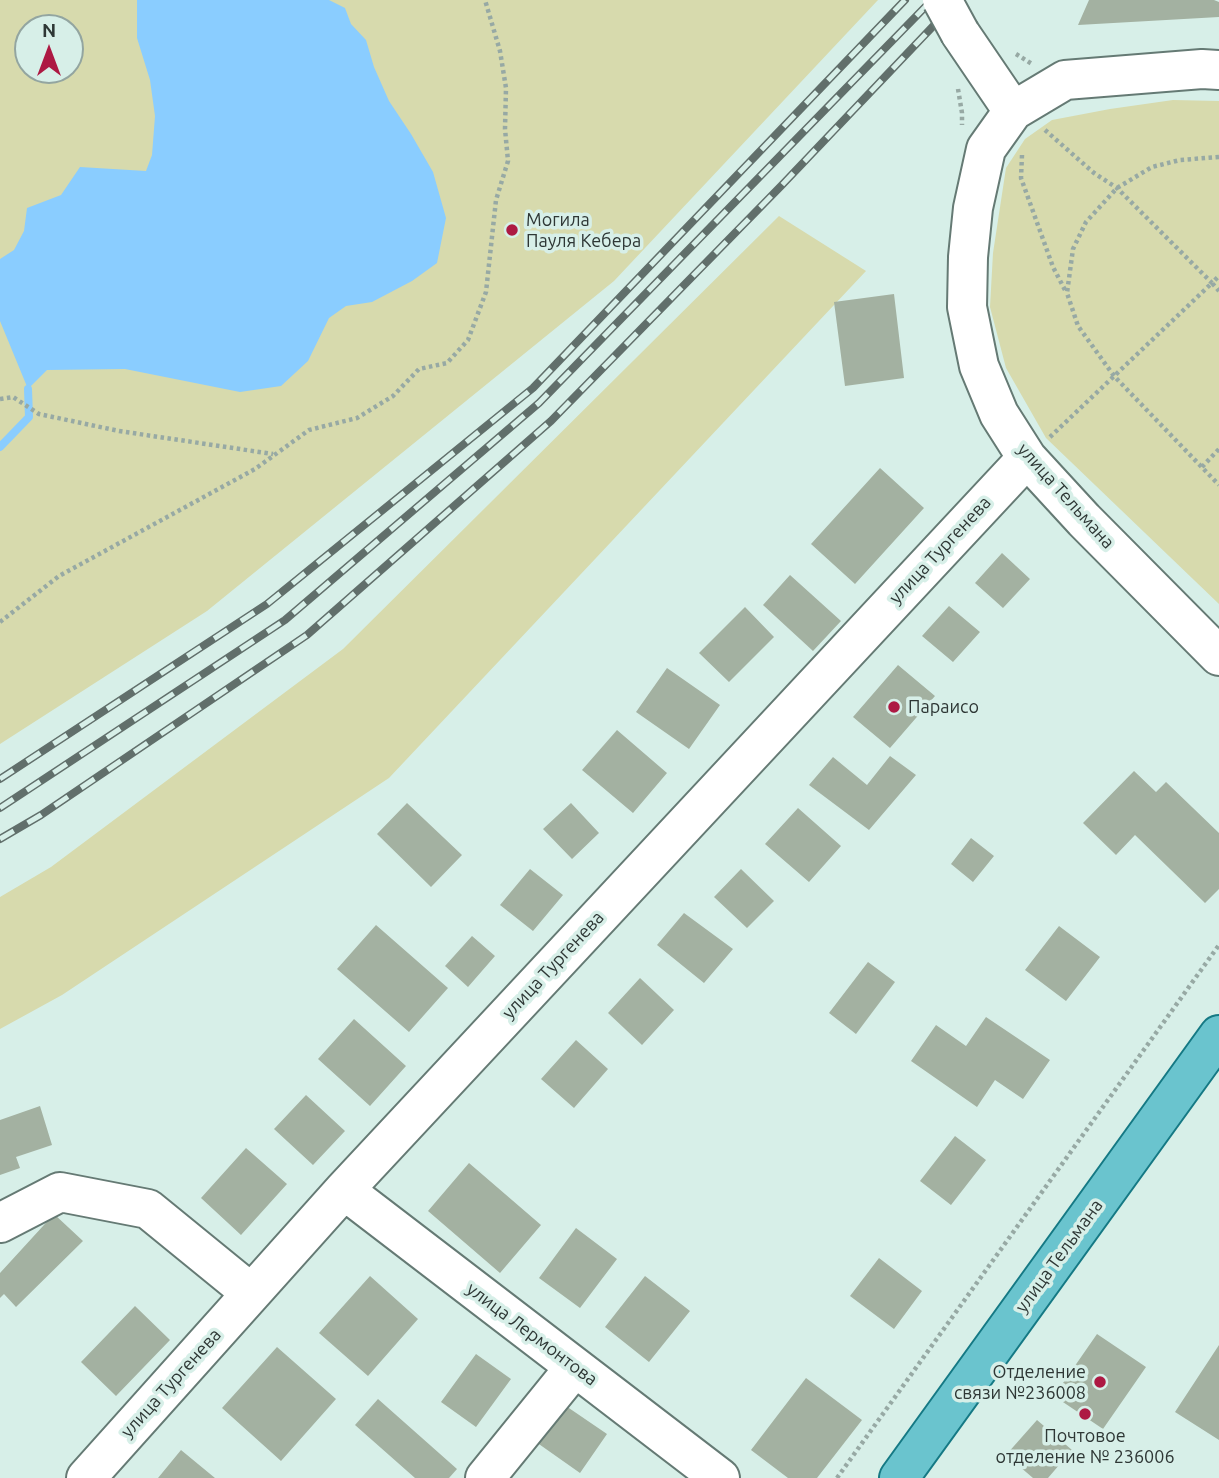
<!DOCTYPE html>
<meta charset="utf-8">
<style>
body{margin:0}
#map{position:relative;width:1219px;height:1478px;overflow:hidden;background:#d7efe8;font-family:Ubuntu,sans-serif}
canvas{display:block}
.north{position:absolute;left:14px;top:14px;width:70px;height:70px;box-sizing:border-box;background:#d7efe8;border:2px solid #93a5a0;border-radius:50%;rotate:0deg;font-size:19px;font-weight:700;line-height:28px;text-align:center;color:#2e3735}
.north::after{content:'';display:block;margin:auto;width:24px;height:32px;background:#ad1943;clip-path:polygon(50% 0,100% 100%,50% 72%,0 100%)}
</style>
<div id="map">
<canvas width="1219" height="1478"></canvas>
<div class="north">N</div>
</div>
<script>
const ctx = document.querySelector('canvas').getContext('2d');
ctx.lineJoin = 'round';
function fillPath(path, color) {
  ctx.fillStyle = color;
  ctx.fill(path, 'evenodd');
}
function shape(rows) {
  const path = new Path2D();
  for (const r of rows) {
    path.moveTo(r[0], r[1]);
    for (let i = 2; i < r.length; i += 2) path.lineTo(r[i], r[i + 1]);
  }
  return path;
}
function stroke(path, color, width, dash) {
  ctx.strokeStyle = color;
  ctx.lineWidth = width;
  ctx.lineCap = dash ? 'butt' : 'round';
  ctx.setLineDash(dash || []);
  ctx.stroke(path);
}
function label(font, color, halo, rows, align = 'center') {
  ctx.font = font + ' Ubuntu,sans-serif';
  ctx.lineWidth = 7;
  ctx.setLineDash([]);
  ctx.textBaseline = 'middle';
  ctx.strokeStyle = halo;
  ctx.fillStyle = color;
  for (const [text, x, y, turn = 0] of rows) {
    ctx.save();
    ctx.translate(x, y);
    ctx.rotate((+turn || 0) * Math.PI / 180);
    ctx.textAlign = isNaN(turn) ? turn : align;
    if (halo) ctx.strokeText(text, 0, 0);
    ctx.fillText(text, 0, 0);
    ctx.restore();
  }
}
fillPath(shape([
 [0,0,878,0,614,281,207,611,0,744],
 [28,28,70,28,70,70,28,70],
 [1173,100,1219,101,1219,604,1046,438,1006,368,990,307,993,253,1006,168,1025,139,1052,120,1110,109],
 [779,216,866,271,389,778,62,995,0,1029,0,897,51,867,343,649]
]), '#d7daad');
fillPath(shape([
 [137,0,329,0,345,8,351,24,366,40,374,67,389,101,411,134,433,172,446,218,437,263,412,281,372,302,346,306,329,318,308,361,281,386,240,392,125,369,47,370,28,389,0,321,0,259,14,250,24,231,27,208,61,195,80,167,146,171,152,155,155,116,150,80,137,38]
]), '#8acdff');
stroke(shape([
 [0,447,29,417,28,389]
]), '#8acdff', 8);
fillPath(shape([
 [1089,0,1214,0,1219,2,1219,17,1078,25],
 [894,294,904,378,845,386,834,302],
 [880,468,924,508,855,584,811,544],
 [1002,553,1030,579,1003,608,975,583],
 [790,575,841,621,813,651,763,605],
 [949,606,980,632,953,662,922,636],
 [745,607,774,637,729,682,699,653],
 [898,665,935,696,890,748,853,717],
 [667,668,720,705,689,749,636,712],
 [617,730,667,773,633,813,582,770],
 [890,756,916,775,869,830,809,785,833,757,867,785],
 [1134,771,1156,792,1166,782,1219,833,1219,889,1205,903,1135,835,1116,855,1083,823],
 [407,803,462,855,431,887,377,834],
 [571,803,599,833,572,859,543,829],
 [798,808,841,846,809,882,765,844],
 [971,838,994,856,973,882,951,864],
 [530,869,563,895,533,931,500,905],
 [741,869,774,901,747,928,714,897],
 [684,913,733,949,704,983,657,945],
 [376,925,448,988,409,1032,337,969],
 [1059,926,1100,957,1066,1001,1025,970],
 [472,936,495,956,468,987,445,966],
 [868,962,895,982,856,1034,829,1013],
 [640,978,674,1010,642,1045,608,1013],
 [986,1017,1050,1060,1023,1099,995,1080,977,1107,911,1061,936,1025,966,1046],
 [354,1019,406,1066,370,1106,318,1059],
 [576,1040,608,1069,574,1108,541,1079],
 [306,1095,345,1131,313,1165,274,1129],
 [40,1106,52,1145,16,1157,20,1168,0,1175,0,1120],
 [955,1136,986,1160,951,1205,920,1181],
 [246,1148,287,1184,241,1235,201,1198],
 [469,1163,541,1225,500,1273,428,1211],
 [54,1214,83,1241,16,1307,4,1294,0,1298,0,1273],
 [576,1228,617,1259,580,1308,539,1278],
 [879,1258,922,1291,894,1329,850,1296],
 [370,1276,418,1319,368,1376,319,1333],
 [645,1276,690,1311,649,1362,605,1327],
 [135,1306,170,1340,116,1396,81,1362],
 [1097,1334,1146,1367,1103,1429,1054,1396],
 [1219,1345,1219,1440,1175,1412],
 [277,1347,336,1399,281,1461,222,1408],
 [476,1354,511,1379,476,1427,441,1402],
 [806,1378,862,1420,817,1478,788,1478,751,1450],
 [378,1399,457,1469,449,1478,415,1478,355,1425],
 [563,1404,607,1434,580,1473,536,1442],
 [1037,1420,1072,1450,1048,1478,1033,1478,1006,1455],
 [181,1450,215,1478,158,1478]
]), '#a3b1a1');
const minor = shape([
 [960,33,1013,111],
 [1219,70,1202,69,1065,80,1013,111,986,149,973,208,968,257,967,307,979,366,999,414,1027,458,1084,520,1219,656],
 [344,1190,720,1478],
 [0,1223,60,1192,148,1209,251,1293],
 [86,1478,344,1190,1027,458],
 [485,1478,575,1367]
]);
const major = shape([
 [899,1478,1219,1035]
]);
stroke(minor, '#657a74', 42);
stroke(major, '#157984', 42);
stroke(shape([
 [1016,54,1032,64],
 [958,89,962,113,962,125],
 [1045,130,1094,173,1117,188,1212,283,1219,276],
 [1022,155,1021,178,1053,267,1066,292],
 [1219,157,1180,160,1152,167,1117,188,1086,222,1073,249,1067,293,1078,326,1114,376,1219,485],
 [0,399,13,397,39,414,119,431,273,454],
 [1050,437,1212,283,1219,291],
 [1202,467,1219,449],
 [0,622,59,576,255,469,309,430,357,418,393,396,419,369,447,363,468,340,486,292,496,200,508,161,505,129,506,88,500,51,485,0],
 [837,1478,1219,945]
]), '#97a9a4', 4.5, [3.5, 3.5]);
stroke(minor, '#fff', 38);
stroke(major, '#6ac4ce', 38);
const rail = shape([
 [0,779,267,604,533,388,905,0],
 [0,808,285,620,539,403,932,0],
 [0,839,41,815,307,635,551,421,782,185,958,0]
]);
stroke(rail, '#616f6b', 8);
stroke(rail, '#d7efe8', 5, [16]);
const minorBridge = shape([
 [942,0,960,33]
]);
stroke(minorBridge, '#657a74', 42, []);
stroke(minorBridge, '#fff', 38);
for (const [x, y, r, color] of [
 [512,230,7,"#ad1943"],
 [894,707,7,"#ad1943"],
 [1100,1382,7,"#ad1943"],
 [1085,1414,7,"#ad1943"]
]) {
  const dot = new Path2D();
  dot.arc(x, y, r, 0, 2 * Math.PI);
  ctx.fillStyle = color;
  ctx.fill(dot);
  stroke(dot, '#d7efe8', 2.5);
}
label('18px', '#2e3735', '#d7efe8', [
 ["Могила",526,220],
 ["Пауля Кебера",526,241],
 ["Параисо",908,707],
 ["Отделение",1086,1372,"right"],
 ["связи №236008",1086,1393,"right"],
 ["Почтовое",1085,1436,"center"],
 ["отделение № 236006",1085,1457,"center"]
], 'left');
label('18px', '#2e3735', '#d7efe8', [
 ["улица Тельмана",1066,496,48],
 ["улица Тургенева",940,550,-47],
 ["улица Тургенева",553,965,-47],
 ["улица Тельмана",1059,1256,-54],
 ["улица Лермонтова",532,1334,37],
 ["улица Тургенева",171,1383,-48]
]);
</script>
